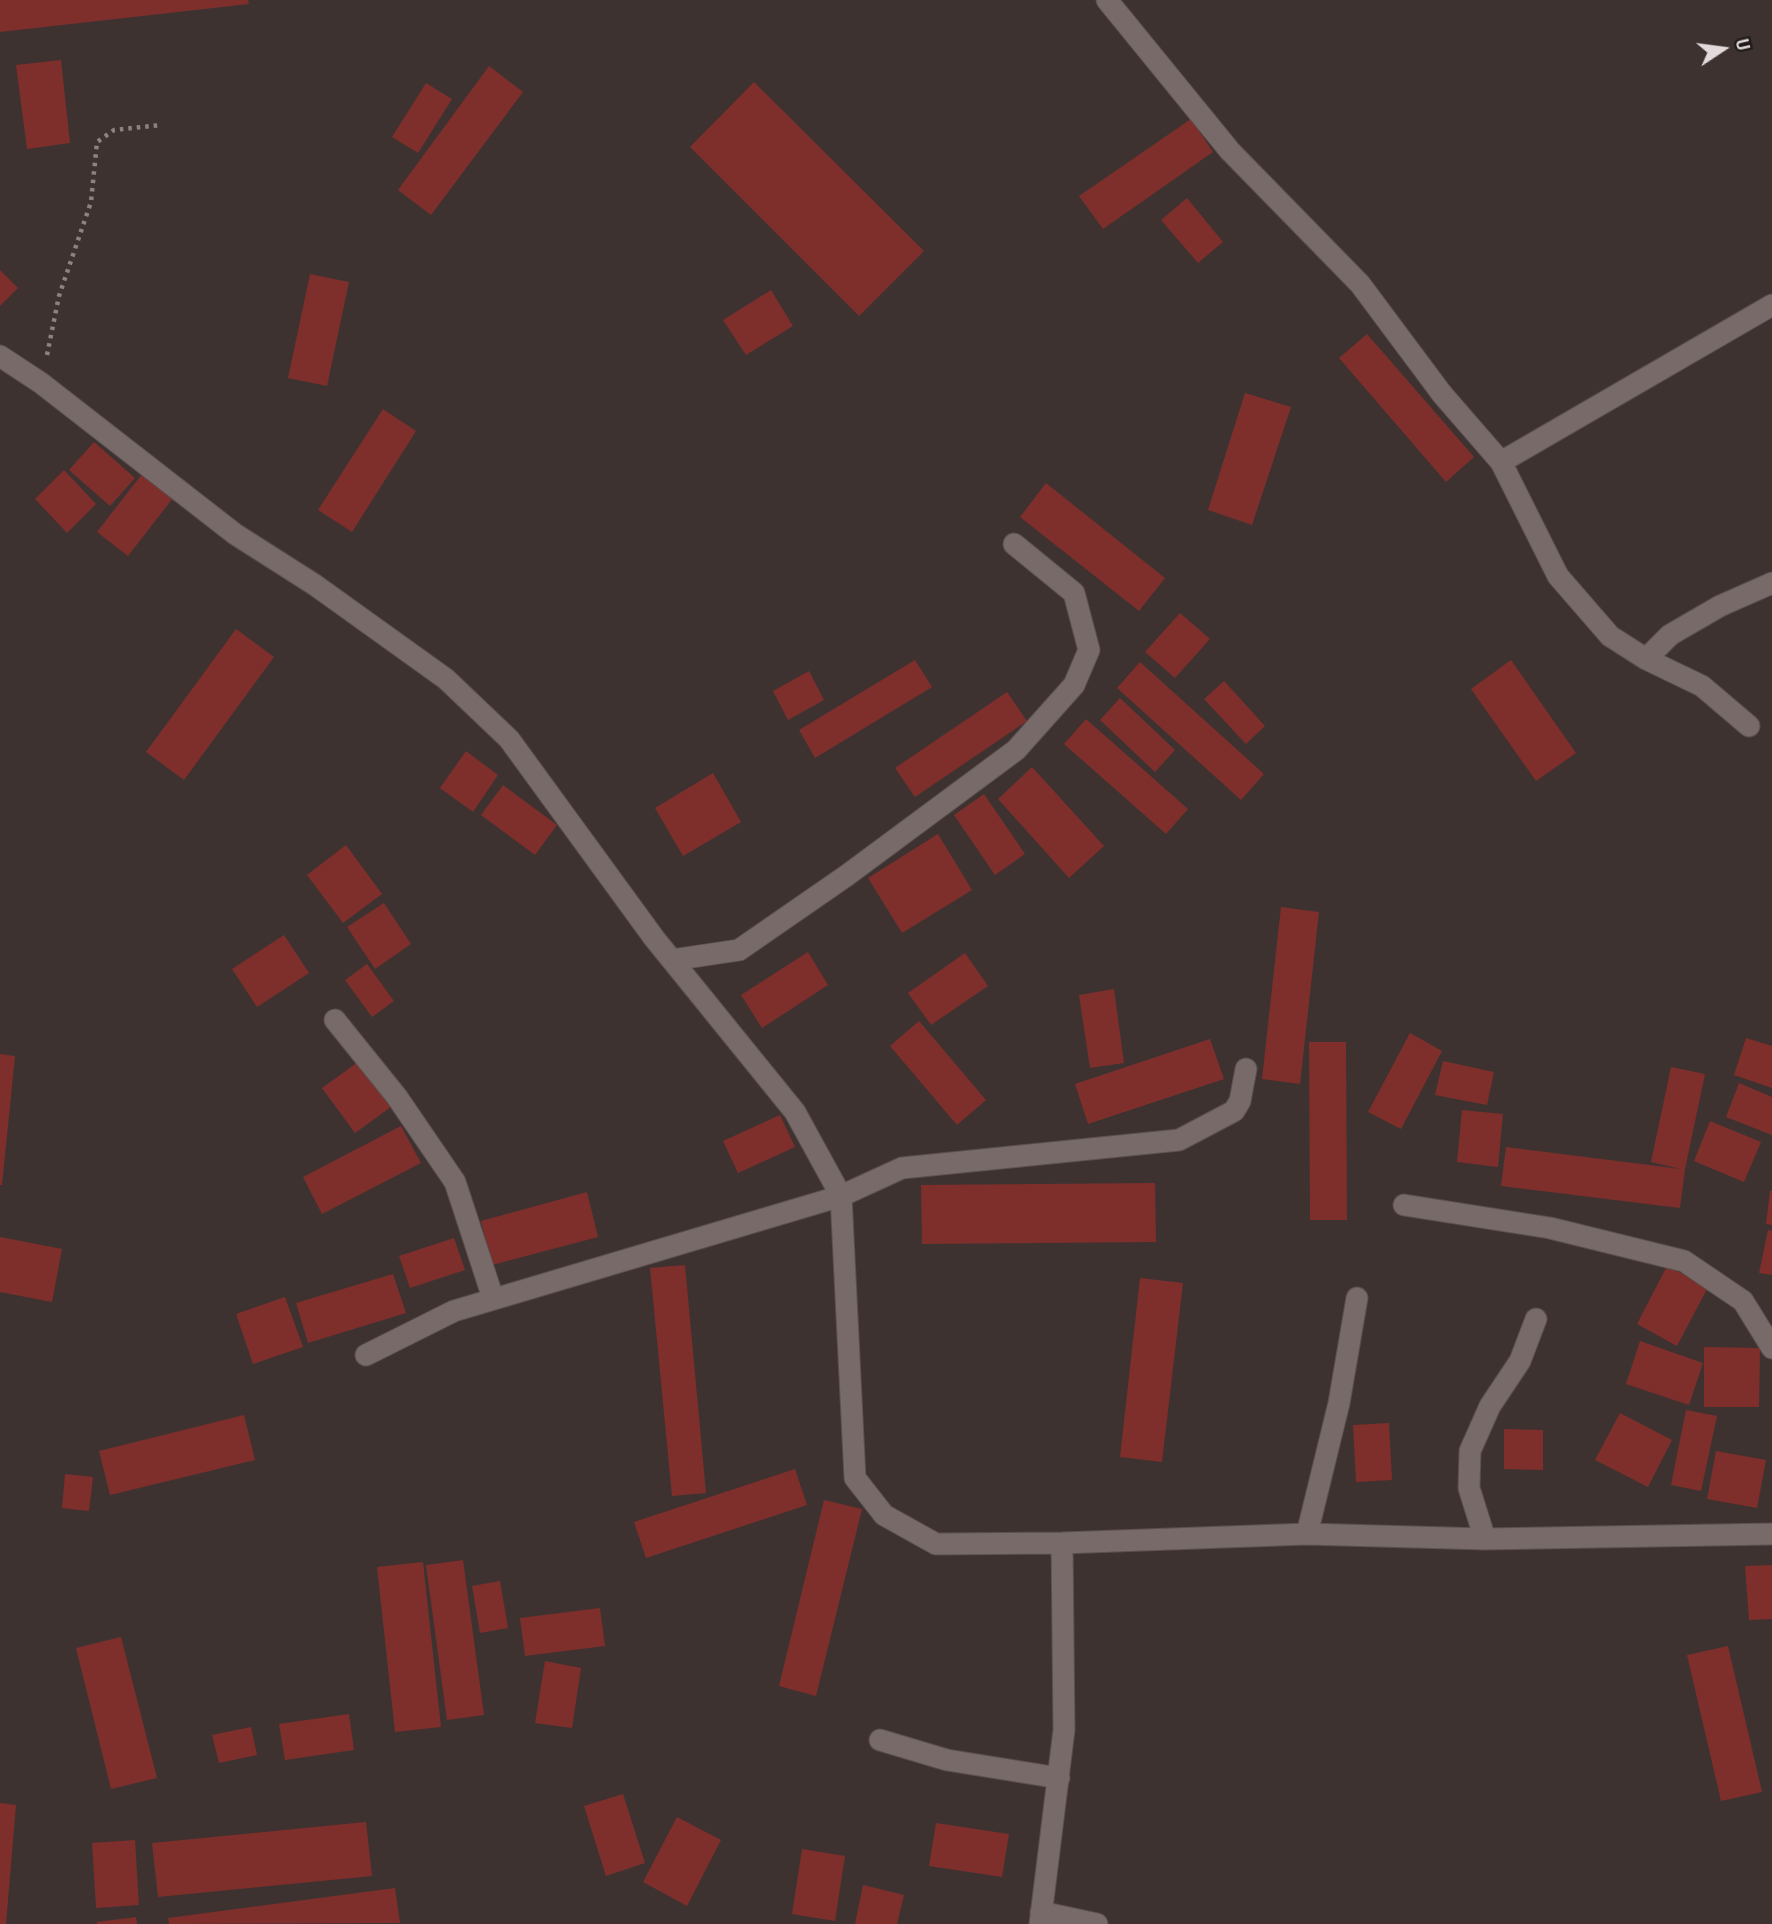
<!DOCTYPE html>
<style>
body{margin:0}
#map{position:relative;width:1772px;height:1924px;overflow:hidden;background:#3e3231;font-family:"Archivo Narrow",sans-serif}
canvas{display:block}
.north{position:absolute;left:1688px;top:14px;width:70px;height:70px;-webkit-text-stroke:5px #211c1b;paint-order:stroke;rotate:77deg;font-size:19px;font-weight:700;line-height:28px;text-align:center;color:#e3dbdb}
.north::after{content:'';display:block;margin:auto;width:24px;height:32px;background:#e3dbdb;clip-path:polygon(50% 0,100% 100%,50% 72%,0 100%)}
</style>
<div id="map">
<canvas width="1772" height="1924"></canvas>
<div class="north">U</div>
</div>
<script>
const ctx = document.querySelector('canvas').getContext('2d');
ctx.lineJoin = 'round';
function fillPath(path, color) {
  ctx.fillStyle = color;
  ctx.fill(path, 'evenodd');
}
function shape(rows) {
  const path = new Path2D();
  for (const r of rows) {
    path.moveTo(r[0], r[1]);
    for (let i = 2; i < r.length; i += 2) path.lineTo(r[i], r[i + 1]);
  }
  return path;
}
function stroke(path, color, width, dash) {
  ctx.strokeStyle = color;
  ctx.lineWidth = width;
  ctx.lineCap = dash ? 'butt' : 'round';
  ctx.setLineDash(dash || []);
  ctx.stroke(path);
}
fillPath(shape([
 [0,0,248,0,249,4,0,32],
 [61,60,70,143,27,149,16,65],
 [489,66,523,92,431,215,398,190],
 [754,82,924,251,859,316,690,147],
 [426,83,452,99,418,153,392,137],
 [1191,119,1213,152,1103,229,1079,196],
 [1187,198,1223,242,1198,263,1161,220],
 [0,270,18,288,0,306],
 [310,274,349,282,327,386,288,378],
 [771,290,793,326,746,355,723,320],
 [1367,334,1474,457,1446,482,1339,358],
 [1245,393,1291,407,1252,525,1208,510],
 [383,409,416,431,352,532,318,510],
 [94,442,135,478,110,506,69,470],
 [64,470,96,504,67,533,35,499],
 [142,474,173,498,128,556,97,532],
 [1046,483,1165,578,1139,611,1020,517],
 [1180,613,1210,639,1175,678,1145,652],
 [236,629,274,657,184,780,146,752],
 [915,660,932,687,815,758,799,730],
 [1511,660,1576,753,1536,781,1471,689],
 [1140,662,1264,774,1241,800,1117,688],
 [809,671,824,700,788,720,773,691],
 [1224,681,1265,726,1246,744,1204,699],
 [1007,692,1027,721,915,797,895,768],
 [1120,698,1175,750,1155,772,1100,720],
 [1086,719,1188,809,1166,834,1064,744],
 [466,751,498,775,473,812,440,788],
 [1032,767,1104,846,1069,878,998,799],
 [713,773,741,822,683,856,655,808],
 [503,785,557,825,535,855,481,815],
 [984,794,1025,854,995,875,954,815],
 [938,834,972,890,902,933,868,878],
 [346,845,382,894,343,923,307,875],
 [384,903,411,944,375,969,347,927],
 [1281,907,1319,912,1300,1084,1262,1079],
 [284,935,309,973,257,1007,232,969],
 [808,952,828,985,762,1028,741,995],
 [965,953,988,986,931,1025,908,993],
 [367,964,394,1001,372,1017,345,980],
 [1114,989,1124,1063,1090,1068,1079,995],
 [919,1021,986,1100,957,1125,890,1046],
 [1410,1033,1442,1051,1401,1129,1368,1112],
 [1746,1038,1772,1046,1772,1088,1734,1075],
 [1210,1039,1224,1079,1088,1124,1075,1084],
 [1309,1042,1346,1042,1347,1220,1310,1220],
 [0,1054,15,1056,2,1185,0,1185],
 [1443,1061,1494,1072,1487,1105,1435,1095],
 [358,1062,391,1107,355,1133,322,1088],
 [1671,1067,1705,1074,1685,1169,1680,1208,1501,1186,1506,1147,1681,1169,1651,1162],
 [1739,1083,1772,1097,1772,1135,1726,1117],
 [1462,1110,1503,1114,1498,1167,1457,1162],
 [780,1115,795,1147,738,1173,723,1141],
 [1710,1121,1761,1142,1744,1182,1694,1161],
 [401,1126,421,1163,322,1214,303,1177],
 [1155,1183,1156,1242,922,1244,921,1185],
 [1770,1191,1772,1191,1772,1225,1766,1224],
 [587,1192,598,1237,492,1265,481,1221],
 [1768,1230,1772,1231,1772,1275,1759,1273],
 [0,1237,62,1249,52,1302,0,1292],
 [454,1238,465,1270,410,1288,399,1256],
 [685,1265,706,1493,672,1496,650,1268],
 [1667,1266,1708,1287,1677,1346,1637,1324],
 [393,1274,406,1313,308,1343,296,1303],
 [1140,1278,1183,1283,1162,1462,1120,1457],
 [285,1297,303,1347,253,1364,236,1314],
 [1640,1341,1703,1363,1689,1405,1626,1384],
 [1704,1347,1760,1348,1759,1407,1704,1407],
 [1686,1410,1717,1416,1701,1491,1671,1485],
 [1620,1413,1672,1440,1648,1487,1595,1460],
 [244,1415,255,1460,110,1495,99,1451],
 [1389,1423,1392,1480,1356,1482,1353,1425],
 [1504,1429,1543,1430,1543,1470,1504,1469],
 [1716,1451,1766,1460,1757,1508,1707,1499],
 [795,1469,807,1505,646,1558,634,1522],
 [65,1474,93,1477,89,1511,62,1508],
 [824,1500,862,1509,816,1696,779,1686],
 [463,1560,484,1715,447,1720,426,1565],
 [423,1562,441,1727,395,1732,377,1567],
 [1772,1565,1772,1619,1749,1620,1745,1566],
 [500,1581,508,1628,480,1633,472,1586],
 [600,1608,605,1646,525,1656,520,1618],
 [121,1637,157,1778,111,1789,76,1648],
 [1728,1646,1762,1792,1721,1801,1687,1655],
 [545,1661,581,1668,572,1728,535,1723],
 [349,1714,354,1750,285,1760,279,1724],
 [251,1727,257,1755,219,1763,212,1735],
 [623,1794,645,1863,606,1876,584,1806],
 [0,1803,16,1805,6,1924,0,1924],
 [677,1817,721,1840,687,1906,643,1882],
 [366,1822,372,1876,158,1897,152,1843],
 [936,1823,1009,1834,1002,1877,929,1866],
 [135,1840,139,1905,96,1908,92,1843],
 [802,1849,845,1856,835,1921,792,1914],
 [863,1885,904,1895,897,1924,855,1924],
 [395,1888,400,1923,169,1924,168,1918],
 [136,1917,137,1924,97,1924,97,1922]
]), '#7e2f2b');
const minor = shape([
 [1107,0,1230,151,1360,284,1442,394,1501,462,1558,576,1610,636,1646,659,1702,686,1749,726],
 [0,356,41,383,235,534,315,585,446,679,509,739,654,938,795,1112,841,1196,855,1478,884,1515,936,1544,1062,1543,1307,1534,1485,1539,1772,1534],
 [1501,462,1772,305],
 [1646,659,1670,635,1720,606,1772,583],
 [672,960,739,950,846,876,1016,750,1074,685,1089,650,1074,593,1014,544],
 [335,1020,397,1097,455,1182,493,1298],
 [1404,1205,1550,1228,1684,1261,1743,1301,1772,1348],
 [366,1355,454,1311,841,1196,902,1168,1179,1140,1234,1111,1240,1101,1246,1069],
 [1307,1534,1339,1403,1357,1298],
 [1485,1539,1469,1488,1470,1451,1490,1406,1520,1361,1536,1319],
 [880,1740,947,1760,1059,1778],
 [1041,1912,1097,1924],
 [1040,1924,1064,1730,1062,1543]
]);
stroke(minor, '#5a504f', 23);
stroke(shape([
 [47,355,59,296,91,202,97,142,114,130,161,125]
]), '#8c8282', 4.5, [3.5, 5]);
stroke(minor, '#776a68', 21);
</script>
